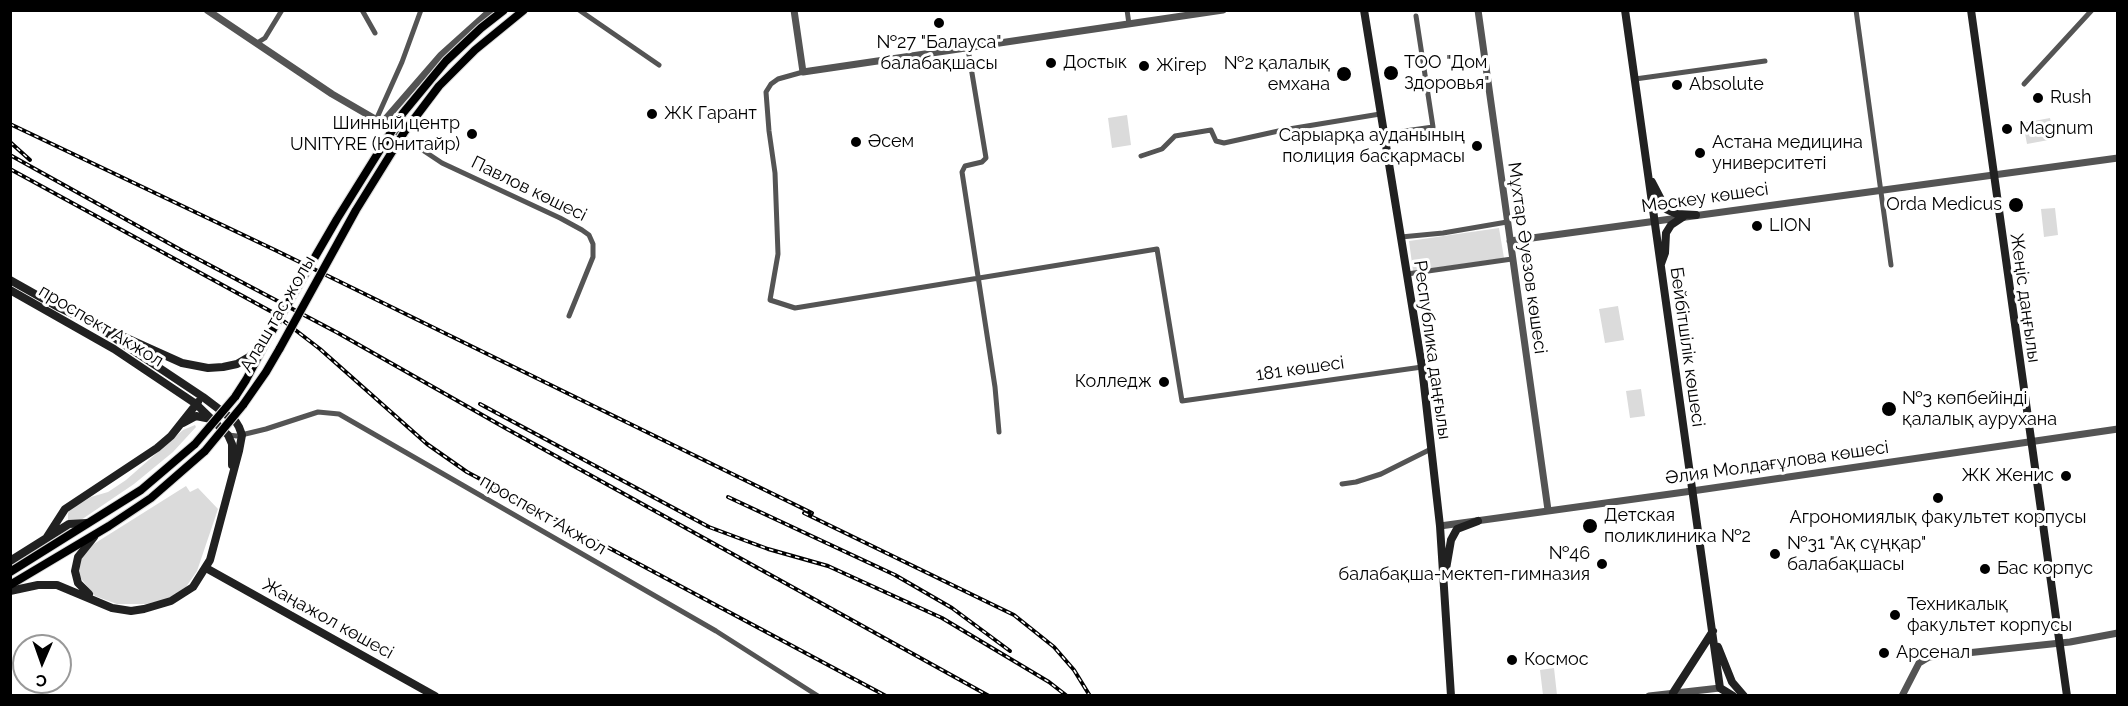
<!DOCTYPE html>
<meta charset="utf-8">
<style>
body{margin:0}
#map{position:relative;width:2128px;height:706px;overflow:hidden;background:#fff;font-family:Raleway,sans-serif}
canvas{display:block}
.frame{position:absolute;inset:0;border:12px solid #000;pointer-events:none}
.north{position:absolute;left:12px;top:634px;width:60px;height:60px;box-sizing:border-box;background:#fff;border:2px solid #999;border-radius:50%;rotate:182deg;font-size:16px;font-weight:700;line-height:24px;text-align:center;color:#000}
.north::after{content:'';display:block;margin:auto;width:21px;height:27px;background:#000;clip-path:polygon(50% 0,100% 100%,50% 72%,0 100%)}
</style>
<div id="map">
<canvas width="2128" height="706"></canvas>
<div class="frame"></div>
<div class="north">С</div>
</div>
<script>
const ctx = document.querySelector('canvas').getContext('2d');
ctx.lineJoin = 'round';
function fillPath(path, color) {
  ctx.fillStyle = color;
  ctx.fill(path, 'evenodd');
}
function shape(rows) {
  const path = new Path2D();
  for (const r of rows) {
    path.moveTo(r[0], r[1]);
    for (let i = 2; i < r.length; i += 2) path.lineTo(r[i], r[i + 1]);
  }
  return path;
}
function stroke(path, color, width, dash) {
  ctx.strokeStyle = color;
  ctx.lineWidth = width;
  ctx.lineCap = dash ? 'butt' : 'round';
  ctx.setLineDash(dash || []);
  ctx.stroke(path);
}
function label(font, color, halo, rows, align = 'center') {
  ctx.font = font + ' Raleway,sans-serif';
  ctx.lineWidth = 6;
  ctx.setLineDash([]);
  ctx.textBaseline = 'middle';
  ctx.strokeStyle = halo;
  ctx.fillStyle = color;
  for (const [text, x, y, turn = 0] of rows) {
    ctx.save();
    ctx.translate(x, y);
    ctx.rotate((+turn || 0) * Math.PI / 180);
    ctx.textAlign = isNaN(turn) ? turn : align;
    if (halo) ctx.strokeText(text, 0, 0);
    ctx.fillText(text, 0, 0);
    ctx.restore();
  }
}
fillPath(shape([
 [1127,115,1131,145,1112,148,1108,118],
 [2050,118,2054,139,2027,144,2023,123],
 [2055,208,2058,235,2044,237,2041,209],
 [1499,228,1504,258,1413,271,1409,241],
 [1618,306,1624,340,1605,343,1599,309],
 [1641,389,1645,416,1630,418,1626,391],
 [195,425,196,427,173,452,134,484,78,522,72,522,68,520,68,513,70,509,91,497,108,492,126,480,183,430],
 [186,486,190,492,198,488,218,509,197,571,186,587,168,599,146,604,117,604,95,596,79,576,81,558,89,547],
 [1554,668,1557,695,1543,695,1540,670]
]), '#dbdbdb');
const primary = shape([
 [235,397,246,380,268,338],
 [243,405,266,372,280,348],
 [10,572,141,490,195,444],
 [10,585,109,526,151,498,205,451]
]);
stroke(primary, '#dbdbdb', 10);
stroke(shape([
 [362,10,375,33],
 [579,10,659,65],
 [1127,10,1129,24],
 [1856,10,1891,265],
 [257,43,265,38,282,10],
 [968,49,986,158,982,162,965,166,962,172,995,387,999,432],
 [803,72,778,79,771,84,766,92,769,131,775,173,778,254,770,300,795,308,1157,249,1182,401,1422,367],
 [1635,79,1765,61],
 [2024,84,2092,10],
 [376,120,402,62,421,10],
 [382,123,442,163,560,218,582,230,589,235,593,244,593,257,569,316],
 [1384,134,1433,127,1416,16],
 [1141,156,1162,149,1175,136,1211,130,1216,141,1224,143,1283,130,1380,114],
 [1401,237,1443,233,1507,222],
 [1407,274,1512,259],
 [228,435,237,436,266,429,318,412,339,414,716,631,818,696],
 [1342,484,1356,482,1381,474,1431,449]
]), '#545454', 5);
stroke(shape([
 [207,10,332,94,382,123,441,55,491,10],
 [794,10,803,72,1223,10],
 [1478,10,1548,510],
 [1510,241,2118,158],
 [1440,526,1692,491,2118,429],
 [1649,696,1720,688],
 [1902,696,1919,663,1929,657,2070,642,2118,633]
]), '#545454', 7);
stroke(shape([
 [1364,10,1422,367,1440,526,1451,696],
 [1625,10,1720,688,1733,696],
 [1971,10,2067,696],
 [1652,182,1666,209,1677,214,1696,215],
 [1661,264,1665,253,1666,233,1671,225,1683,217],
 [10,280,58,307,99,326],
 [10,290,114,349,196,404,228,435,232,444,232,465],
 [113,332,182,363,208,368,223,367,237,364,249,357,263,344],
 [183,423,196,416,211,419],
 [47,537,65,509,157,448,171,436,198,402],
 [10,561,69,524,87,523],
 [206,568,435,696],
 [1446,569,1451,540,1457,529,1478,521],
 [10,591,38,585,57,585,112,608,131,611,144,609,171,601,193,587,210,560,239,451,242,435,239,427,236,422,203,397,95,325],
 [89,594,78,583,75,571,78,557,94,537],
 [1718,647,1732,682,1744,696],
 [1673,693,1713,631]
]), '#212121', 8);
stroke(primary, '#000', 8);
const rail = shape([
 [10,124,277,251,812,513],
 [10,142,30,160],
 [10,155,181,250,338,333,507,429,989,696],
 [10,169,272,312,320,349,427,444,467,472,886,696],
 [480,404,709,527,768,549,828,566,942,618,1049,682,1067,696],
 [728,497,895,575,952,608,1010,651],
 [804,513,1014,615,1054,647,1074,670,1090,696]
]);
stroke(rail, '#000', 4);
stroke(rail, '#fff', 1.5, [4.5]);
const primaryBridge = shape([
 [268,338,337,219,403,113,446,61,481,28,504,10],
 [280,348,356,210,405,131,439,86,475,50,524,10],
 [195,444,235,397],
 [205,451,243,405]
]);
stroke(primaryBridge, '#dbdbdb', 10, []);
stroke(primaryBridge, '#000', 8);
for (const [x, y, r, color] of [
 [939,23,6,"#000"],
 [1051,63,6,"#000"],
 [1144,66,6,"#000"],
 [1391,73,8,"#000"],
 [1344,74,8,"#000"],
 [1677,85,6,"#000"],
 [2038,98,6,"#000"],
 [652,114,6,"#000"],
 [2007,129,6,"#000"],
 [472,134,6,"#000"],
 [856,142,6,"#000"],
 [1477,146,6,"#000"],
 [1700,153,6,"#000"],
 [2016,205,8,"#000"],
 [1757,226,6,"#000"],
 [1164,382,6,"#000"],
 [1889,409,8,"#000"],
 [2066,476,6,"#000"],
 [1938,498,6,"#000"],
 [1590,526,8,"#000"],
 [1775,554,6,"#000"],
 [1602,564,6,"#000"],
 [1985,569,6,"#000"],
 [1895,615,6,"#000"],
 [1884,653,6,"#000"],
 [1512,660,6,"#000"]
]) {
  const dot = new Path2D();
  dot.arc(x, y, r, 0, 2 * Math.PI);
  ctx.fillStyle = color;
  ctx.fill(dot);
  stroke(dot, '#fff', 2);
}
label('18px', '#000', '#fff', [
 ["№27 \"Балауса\"",939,43,"center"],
 ["балабақшасы",939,64,"center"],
 ["Достык",1063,63],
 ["ТОО \"Дом",1404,63],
 ["Здоровья\"",1404,84],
 ["№2 қалалық",1330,64,"right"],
 ["емхана",1330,85,"right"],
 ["Жiгер",1156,66],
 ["Absolute",1689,85],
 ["Rush",2050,98],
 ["ЖК Гарант",664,114],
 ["Шинный центр",460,124,"right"],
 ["UNITYRE (Юнитайр)",460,145,"right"],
 ["Magnum",2019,129],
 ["Сарыарқа ауданының",1465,136,"right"],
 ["полиция басқармасы",1465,157,"right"],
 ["Әсем",868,142],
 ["Астана медицина",1712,143],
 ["университеті",1712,164],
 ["Orda Medicus",2002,205,"right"],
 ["LION",1769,226],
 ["Колледж",1152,382,"right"],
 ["№3 көпбейінді",1902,399],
 ["қалалық аурухана",1902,420],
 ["ЖК Женис",2054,476,"right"],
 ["Детская",1604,516],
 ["поликлиника №2",1604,537],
 ["Агрономиялық факультет корпусы",1938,518,"center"],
 ["№31 \"Ақ сұңқар\"",1787,544],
 ["балабақшасы",1787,565],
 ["№46",1590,554,"right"],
 ["балабақша-мектеп-гимназия",1590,575,"right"],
 ["Бас корпус",1997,569],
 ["Техникалық",1907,605],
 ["факультет корпусы",1907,626],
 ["Арсенал",1896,653],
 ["Космос",1524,660]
], 'left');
label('18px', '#000', '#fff', [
 ["Павлов көшесі",529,189,26],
 ["Мәскеу көшесі",1705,198,-8],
 ["Мұхтар Әуезов көшесі",1527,258,82],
 ["Жеңіс даңғылы",2025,298,82],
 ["Алаш тас жолы",278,314,-60],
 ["проспект Акжол",101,326,31],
 ["Бейбітшілік көшесі",1687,347,82],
 ["Республика даңғылы",1432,350,82],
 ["181 көшесі",1300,369,-8],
 ["Әлия Молдағұлова көшесі",1777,463,-8],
 ["проспект Акжол",543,515,30],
 ["Жаңажол көшесі",328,619,29]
]);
</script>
